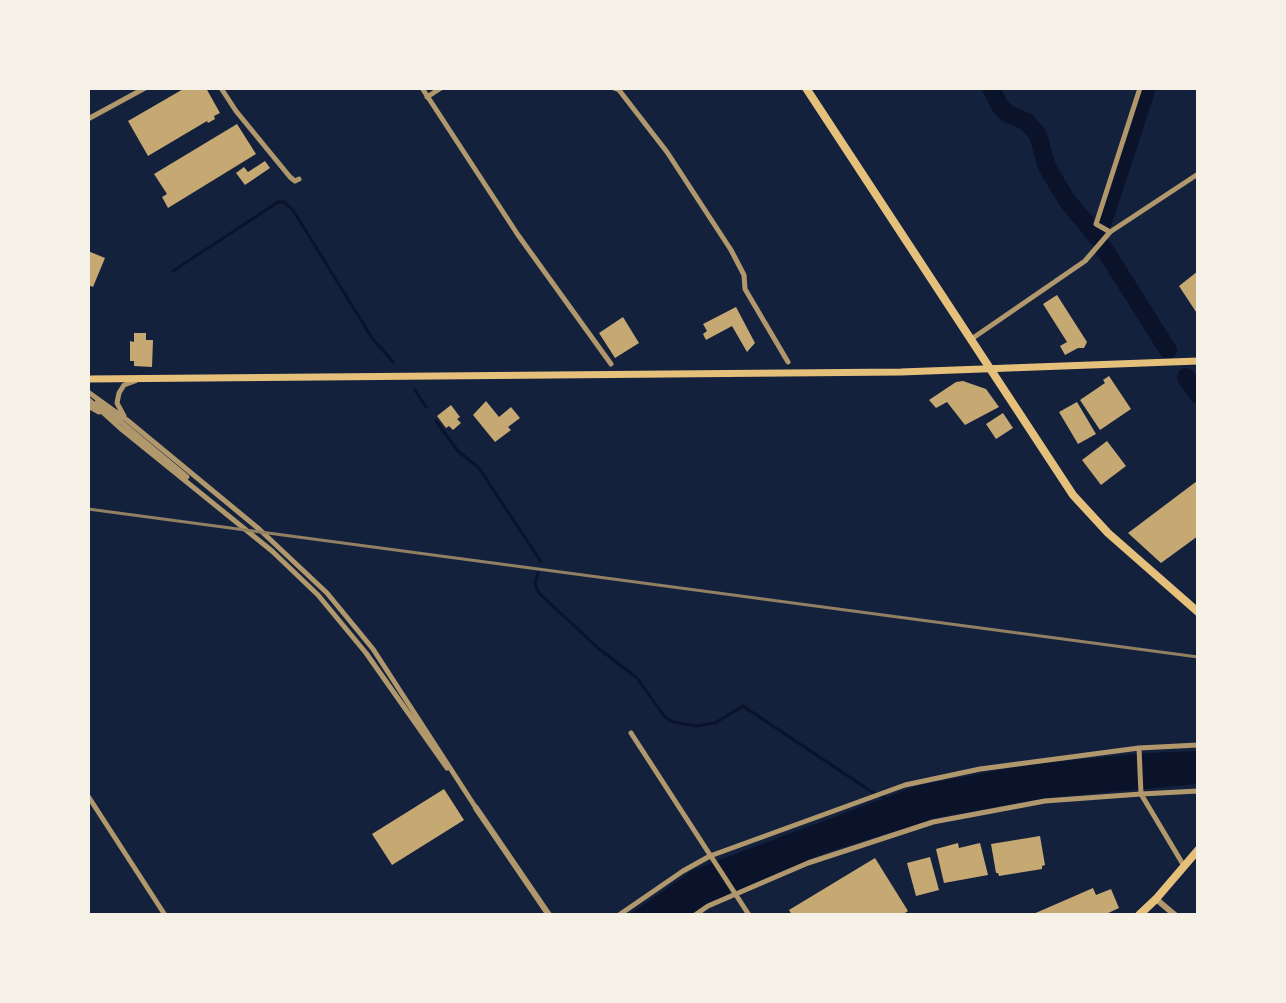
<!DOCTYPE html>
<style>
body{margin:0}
#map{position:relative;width:1286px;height:1003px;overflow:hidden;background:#14213d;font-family:"Source Serif 4",serif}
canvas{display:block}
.frame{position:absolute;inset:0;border:90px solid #f6f1e7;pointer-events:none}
</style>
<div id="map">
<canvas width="1286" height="1003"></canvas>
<div class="frame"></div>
</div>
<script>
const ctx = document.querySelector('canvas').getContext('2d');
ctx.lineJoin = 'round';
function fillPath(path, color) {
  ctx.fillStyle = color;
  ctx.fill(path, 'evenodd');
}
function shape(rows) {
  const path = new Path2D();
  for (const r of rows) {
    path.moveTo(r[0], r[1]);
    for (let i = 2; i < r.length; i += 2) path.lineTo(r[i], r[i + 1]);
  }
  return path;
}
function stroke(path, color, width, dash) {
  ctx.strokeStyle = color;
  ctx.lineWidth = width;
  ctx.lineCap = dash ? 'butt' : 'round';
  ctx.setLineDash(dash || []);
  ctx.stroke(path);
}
fillPath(shape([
 [1198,751,1198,784,1046,798,940,817,825,853,708,903,691,915,629,915,693,870,919,785,1033,764,1146,753]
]), '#0b132b');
stroke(shape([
 [173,271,278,202,284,202,293,210,372,338,393,362],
 [415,390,426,407],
 [436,421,458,451,479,468,541,562],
 [538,573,535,584,539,593,598,648,637,678,665,717,673,722,697,726,715,723,743,706,869,790,885,798]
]), '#0b132b', 3);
stroke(shape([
 [991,88,1000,106,1006,113,1027,122,1038,135,1047,167,1066,199,1097,237],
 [1103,222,1147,88],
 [1103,247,1168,350],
 [1186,377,1198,395]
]), '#0b132b', 18);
fillPath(shape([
 [185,88,206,88,220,113,214,116,215,119,208,123,207,121,148,156,128,121],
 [237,124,256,154,168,208,162,197,167,194,154,174],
 [265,161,270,168,245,185,236,173,244,167,248,172],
 [88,251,105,258,93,287,88,285],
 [1198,271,1198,315,1179,286],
 [1057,295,1087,342,1084,348,1078,348,1065,355,1060,346,1067,342,1043,304],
 [736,307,755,343,747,352,732,326,706,340,703,334,707,331,703,324],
 [623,317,639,343,615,358,599,333],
 [134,333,146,333,146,340,153,340,152,367,134,366,134,361,130,361,130,341,134,342],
 [1109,376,1131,409,1100,430,1080,400,1105,383,1103,380],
 [963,381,986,389,999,407,965,425,947,402,936,408,929,400,956,382],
 [486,401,499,417,511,407,520,418,508,427,511,430,495,442,473,415],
 [1077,402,1096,434,1078,444,1059,412],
 [451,405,460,417,457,419,461,423,453,430,449,426,446,428,437,416],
 [1003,413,1013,428,996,439,986,424],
 [1107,441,1126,466,1101,485,1082,460],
 [1197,481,1198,536,1161,563,1128,533],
 [444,789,464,820,392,865,372,834],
 [1040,836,1045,865,1042,866,1042,869,999,876,998,873,996,873,991,844],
 [958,843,959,848,980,843,988,875,944,883,936,849],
 [930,857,939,890,916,896,907,863],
 [875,858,908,911,902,915,792,915,789,910],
 [1093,888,1096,895,1111,889,1119,908,1104,915,1031,915]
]), '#c6a872');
stroke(shape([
 [221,88,236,111,290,177,295,181,299,179],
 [422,88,518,235,611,364],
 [614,88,619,90,667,152,731,250,744,275,745,289,788,362],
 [427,97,441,88],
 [88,119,145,88],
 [1110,232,1096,224,1140,88],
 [970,340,1085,261,1110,232,1198,174],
 [88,392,127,420,259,529,327,593,373,649,476,808],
 [88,399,120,428,272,551,318,595,366,653,447,768],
 [97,402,187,477],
 [88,406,99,412],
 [124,416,117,403,119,393,124,385,135,381],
 [631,733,749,915],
 [1139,748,1141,794,1198,791],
 [88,796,165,915],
 [619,915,683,871,710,856,905,785,980,769,1139,748,1198,745],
 [695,915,708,906,808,863,933,822,1045,801,1141,794,1184,866]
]), '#b1986c', 5);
stroke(shape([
 [476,808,549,915],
 [1156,899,1175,915]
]), '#b1986c', 6);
stroke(shape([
 [88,379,901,372,1198,361]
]), '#e5c07b', 7);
stroke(shape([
 [806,88,1073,495,1108,533,1198,612],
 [1139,915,1156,899,1198,850]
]), '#e5c07b', 8);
stroke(shape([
 [88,509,1198,657]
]), '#918062', 3);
</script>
